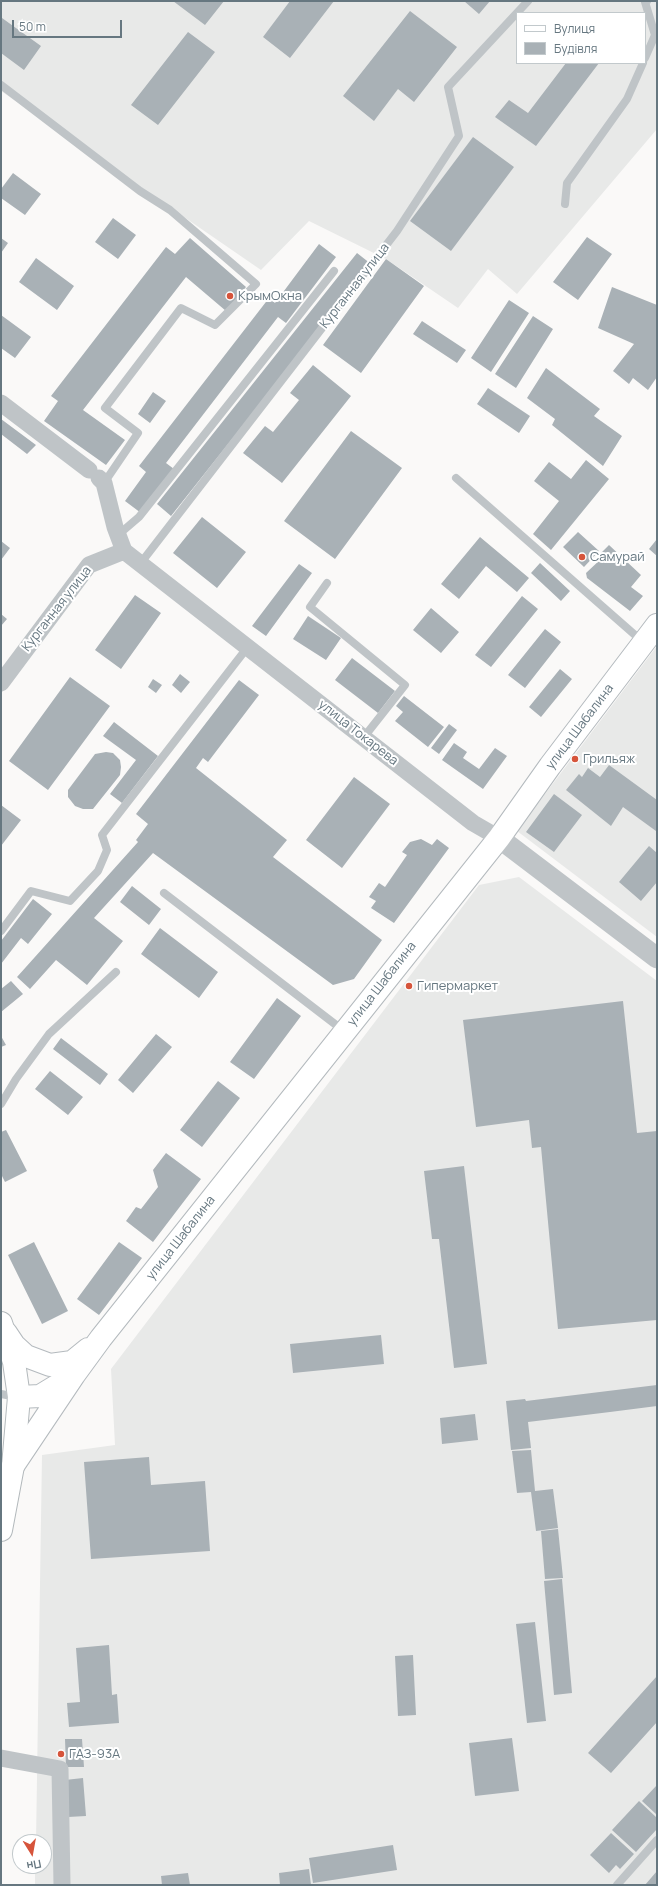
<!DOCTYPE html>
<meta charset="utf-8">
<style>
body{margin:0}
#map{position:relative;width:658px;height:1886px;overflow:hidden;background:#faf9f8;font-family:Manrope,sans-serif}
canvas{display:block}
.frame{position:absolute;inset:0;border:2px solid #667780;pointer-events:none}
.legend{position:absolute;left:516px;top:12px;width:130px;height:52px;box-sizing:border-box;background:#fff;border:1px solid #c2c9cc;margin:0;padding:5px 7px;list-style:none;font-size:12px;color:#667780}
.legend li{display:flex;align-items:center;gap:8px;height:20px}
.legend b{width:20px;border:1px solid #c2c9cc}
.north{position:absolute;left:12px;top:1834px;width:40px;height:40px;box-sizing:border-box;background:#fff;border:1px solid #c2c9cc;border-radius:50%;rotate:169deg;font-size:11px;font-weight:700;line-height:16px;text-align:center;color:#667780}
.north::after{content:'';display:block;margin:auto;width:14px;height:18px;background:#d6543b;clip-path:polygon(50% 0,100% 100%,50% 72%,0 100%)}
.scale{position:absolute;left:12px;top:20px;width:110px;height:18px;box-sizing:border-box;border:2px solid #667780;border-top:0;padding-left:5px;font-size:12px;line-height:14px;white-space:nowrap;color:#667780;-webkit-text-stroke:3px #fff;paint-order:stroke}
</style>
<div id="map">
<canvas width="658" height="1886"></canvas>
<div class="frame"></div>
<ul class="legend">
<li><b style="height:5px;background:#fff"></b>Вулиця</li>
<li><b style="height:11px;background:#a9b1b6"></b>Будівля</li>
</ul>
<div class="north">Пн</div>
<div class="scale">50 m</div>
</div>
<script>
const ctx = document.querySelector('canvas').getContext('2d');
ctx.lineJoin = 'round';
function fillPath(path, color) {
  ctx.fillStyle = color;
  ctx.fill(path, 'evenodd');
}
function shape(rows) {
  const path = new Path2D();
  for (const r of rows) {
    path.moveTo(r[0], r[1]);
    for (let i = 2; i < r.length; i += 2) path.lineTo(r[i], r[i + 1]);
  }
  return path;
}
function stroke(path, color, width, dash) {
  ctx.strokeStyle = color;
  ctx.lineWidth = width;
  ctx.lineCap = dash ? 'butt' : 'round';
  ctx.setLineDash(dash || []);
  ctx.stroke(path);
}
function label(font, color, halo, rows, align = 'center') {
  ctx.font = font + ' Manrope,sans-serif';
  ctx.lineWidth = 4;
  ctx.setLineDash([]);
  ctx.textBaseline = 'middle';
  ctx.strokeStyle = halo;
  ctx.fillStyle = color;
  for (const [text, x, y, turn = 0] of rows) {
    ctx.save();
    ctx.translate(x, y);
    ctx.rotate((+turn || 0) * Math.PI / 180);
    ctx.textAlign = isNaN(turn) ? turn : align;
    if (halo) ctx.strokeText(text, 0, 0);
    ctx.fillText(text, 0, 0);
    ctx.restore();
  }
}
fillPath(shape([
 [1,1,657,1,657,129,517,294,488,269,458,308,386,259,309,221,261,270,1,91],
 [517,13,645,13,645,63,517,63],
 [657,646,657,937,517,831],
 [519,877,657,981,657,1885,35,1885,35,1866,44,1866,44,1842,36,1842,42,1455,115,1445,111,1369,479,885]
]), '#e8e9e8');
fillPath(shape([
 [173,1,224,1,205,25],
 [290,1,334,1,290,58,263,37],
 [464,1,490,1,479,14],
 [410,11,457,47,414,102,398,89,374,121,343,96],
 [2,18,41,46,24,70,1,53,1,20],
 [188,32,215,52,158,125,131,105],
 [566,63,599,63,536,146,495,117,509,100,528,113],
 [473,137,514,167,451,251,410,221],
 [13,173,41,194,25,215,1,198,1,189],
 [113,218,136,235,118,259,95,242],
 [587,237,612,254,578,300,553,282],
 [1,238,8,243,1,253],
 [190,238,246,287,226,311,186,277,83,410,125,440,106,465,44,421,58,401,51,396,166,247,175,254],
 [319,244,336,257,286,323,278,317,166,463,174,469,141,513,125,501,146,472,139,466,269,298,275,303],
 [357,253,371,264,171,516,157,504],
 [36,258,74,286,57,310,19,282],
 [386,259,424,286,361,373,323,345],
 [612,287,657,305,657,377,648,390,633,378,629,384,613,371,634,344,598,328],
 [509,300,529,313,491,372,471,358],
 [1,315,31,337,15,358,1,348],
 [533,316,553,329,516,388,495,374],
 [422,321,466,350,457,363,413,334],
 [313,365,351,396,282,483,243,453,265,426,273,432,299,400,290,393],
 [546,368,600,409,594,416,622,436,603,466,552,425,555,419,527,398],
 [488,388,530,416,519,433,477,404],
 [153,392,166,401,150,423,138,414],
 [1,419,36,445,27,454,1,434],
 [351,431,402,468,335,559,284,521],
 [586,460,609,479,551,550,533,534,559,501,534,481,549,462,571,479],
 [202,517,246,552,217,588,173,553],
 [578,532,599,551,584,567,563,547],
 [480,537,529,578,517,592,486,566,459,599,441,584],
 [657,539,657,556,649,549],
 [1,541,10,548,1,560],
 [609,545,641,575,631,587,643,596,630,611,587,578,586,573,602,558,599,555],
 [540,563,570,591,561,601,531,573],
 [299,564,312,573,266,636,252,626],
 [135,595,161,613,121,669,95,650],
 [522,596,538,609,491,667,475,655],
 [431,608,459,632,441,653,413,630],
 [1,614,7,619,1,626],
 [308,616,341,638,326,660,293,639],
 [545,629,561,642,525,688,508,675],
 [352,658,395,691,378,713,335,680],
 [560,669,572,679,541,717,529,707],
 [180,674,190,682,181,693,172,685],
 [70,677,110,706,48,790,9,761],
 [153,679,162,685,156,693,148,687],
 [239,680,259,695,208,762,203,758,196,768,287,840,273,857,382,940,354,979,333,985,153,853,94,918,123,941,87,985,56,960,30,989,17,977,138,842,136,840,148,824,136,814],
 [404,696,444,727,428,747,395,721,403,712,396,706],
 [114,722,158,756,122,803,110,794,136,760,103,736],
 [449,724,457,730,439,754,431,748],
 [454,743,467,752,463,758,479,769,495,748,507,756,483,789,442,760],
 [106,752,113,753,120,760,121,767,120,775,93,809,83,809,75,806,68,797,68,790,95,754],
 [609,765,657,800,656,831,623,807,611,826,566,790,579,774,582,777,588,768,600,777],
 [354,777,390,804,342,868,306,840],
 [554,794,582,815,554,852,526,832],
 [1,805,21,820,1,846],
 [421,839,432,845,437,839,449,848,394,923,371,908,376,901,369,897,379,883,385,887,407,855,402,852,410,842],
 [649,846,657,853,657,882,641,901,619,882],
 [132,886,161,909,149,925,120,902],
 [33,899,52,914,28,944,21,938,1,964,1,941],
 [160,928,218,972,199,998,141,954],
 [11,981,23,994,1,1012,1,989],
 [277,998,301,1016,254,1079,230,1062],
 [623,1001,637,1133,657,1131,657,1320,558,1329,541,1147,532,1148,529,1120,476,1127,463,1020],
 [156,1034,172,1047,133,1093,118,1080],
 [1,1036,6,1045,1,1047],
 [61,1038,108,1074,100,1085,53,1049],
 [50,1071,83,1097,68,1115,35,1089],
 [218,1081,240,1098,202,1147,180,1130],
 [6,1130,27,1171,5,1182,1,1174,1,1132],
 [166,1153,201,1179,153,1242,126,1221,136,1207,141,1209,158,1187,153,1170],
 [464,1166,487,1364,454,1368,439,1239,432,1239,424,1171],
 [34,1242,68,1311,42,1324,8,1255],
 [119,1242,142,1258,99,1315,77,1299],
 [381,1335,384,1364,293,1373,290,1344],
 [657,1385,657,1406,610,1412,607,1393,610,1412,528,1422,531,1448,511,1450,506,1401,525,1399,526,1401],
 [475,1414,478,1440,442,1444,440,1418],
 [531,1450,535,1491,553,1489,558,1528,536,1531,531,1492,517,1493,512,1451],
 [149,1457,151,1485,205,1481,210,1551,91,1559,84,1462],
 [558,1529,563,1578,545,1579,541,1531],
 [562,1579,572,1693,554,1695,544,1581],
 [535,1622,546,1721,527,1723,516,1624],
 [109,1645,112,1695,117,1694,119,1723,69,1727,67,1703,80,1702,76,1648],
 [413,1655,416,1715,398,1716,395,1656],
 [657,1676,657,1722,611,1773,588,1753],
 [512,1738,519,1791,475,1796,469,1743],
 [65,1739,82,1739,84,1767,66,1767],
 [83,1778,86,1816,68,1817,65,1780],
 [657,1785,657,1813,656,1814,642,1801],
 [639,1801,657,1818,657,1829,636,1852,612,1830],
 [611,1833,634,1854,620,1869,616,1865,609,1873,590,1855],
 [393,1845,397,1870,313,1883,309,1858],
 [309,1869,311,1885,280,1885,279,1873],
 [657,1871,657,1885,645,1885],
 [188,1873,190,1885,162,1885,161,1876]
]), '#a9b1b6');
const secondary = shape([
 [6,1333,14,1345,26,1356,50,1365,72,1362,88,1349],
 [19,1397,40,1396,68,1379],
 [13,1466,74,1375,101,1338,499,838,550,766,657,625]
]);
const primary = shape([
 [1,1323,14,1362,19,1397,13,1466,1,1530]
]);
stroke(secondary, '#b4babe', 24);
stroke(primary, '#b3b9bc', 24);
stroke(shape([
 [645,58,655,35,645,2,647,1],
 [1,85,140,191,170,210,256,284,215,325,181,308,105,408,138,433,104,483],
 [565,204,567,183,627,99,643,63],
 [456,478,643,642],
 [118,535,139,517,334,271],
 [140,564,397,231,459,136,448,87,528,1],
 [327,583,310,607,405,685,364,737],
 [164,893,344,1031],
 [1,931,31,891,70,901,98,871,107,850,102,835,247,648],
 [1,1104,16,1079,49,1034,116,972],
 [1,1394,17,1397],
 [617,1885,657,1840]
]), '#bfc4c7', 8);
stroke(shape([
 [1,403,89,470],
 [99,478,104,483,115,527,124,551,473,823,499,838],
 [1,683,89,565,124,551],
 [1,1758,60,1769,62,1885]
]), '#bfc4c7', 17);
stroke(shape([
 [499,838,657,958]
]), '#bfc4c7', 21);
stroke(secondary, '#fff', 22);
stroke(primary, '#fff', 22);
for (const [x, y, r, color] of [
 [230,296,4,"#d6543b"],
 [582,557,4,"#d6543b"],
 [575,759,4,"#d6543b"],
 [409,986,4,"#d6543b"],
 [61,1754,4,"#d6543b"]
]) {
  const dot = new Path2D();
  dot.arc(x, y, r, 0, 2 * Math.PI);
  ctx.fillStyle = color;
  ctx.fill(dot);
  stroke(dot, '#fff', 1.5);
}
label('13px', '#667780', '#fff', [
 ["Курганная улица",355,286,-52],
 ["Курганная улица",57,609,-52],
 ["улица Шабалина",580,727,-53],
 ["улица Токарева",358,733,38],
 ["улица Шабалина",382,984,-52],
 ["улица Шабалина",181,1238,-52]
]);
label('13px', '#667780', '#fff', [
 ["КрымОкна",238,296],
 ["Самурай",590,557],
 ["Грильяж",583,759],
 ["Гипермаркет",417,986],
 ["ГАЗ-93А",69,1754]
], 'left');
</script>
